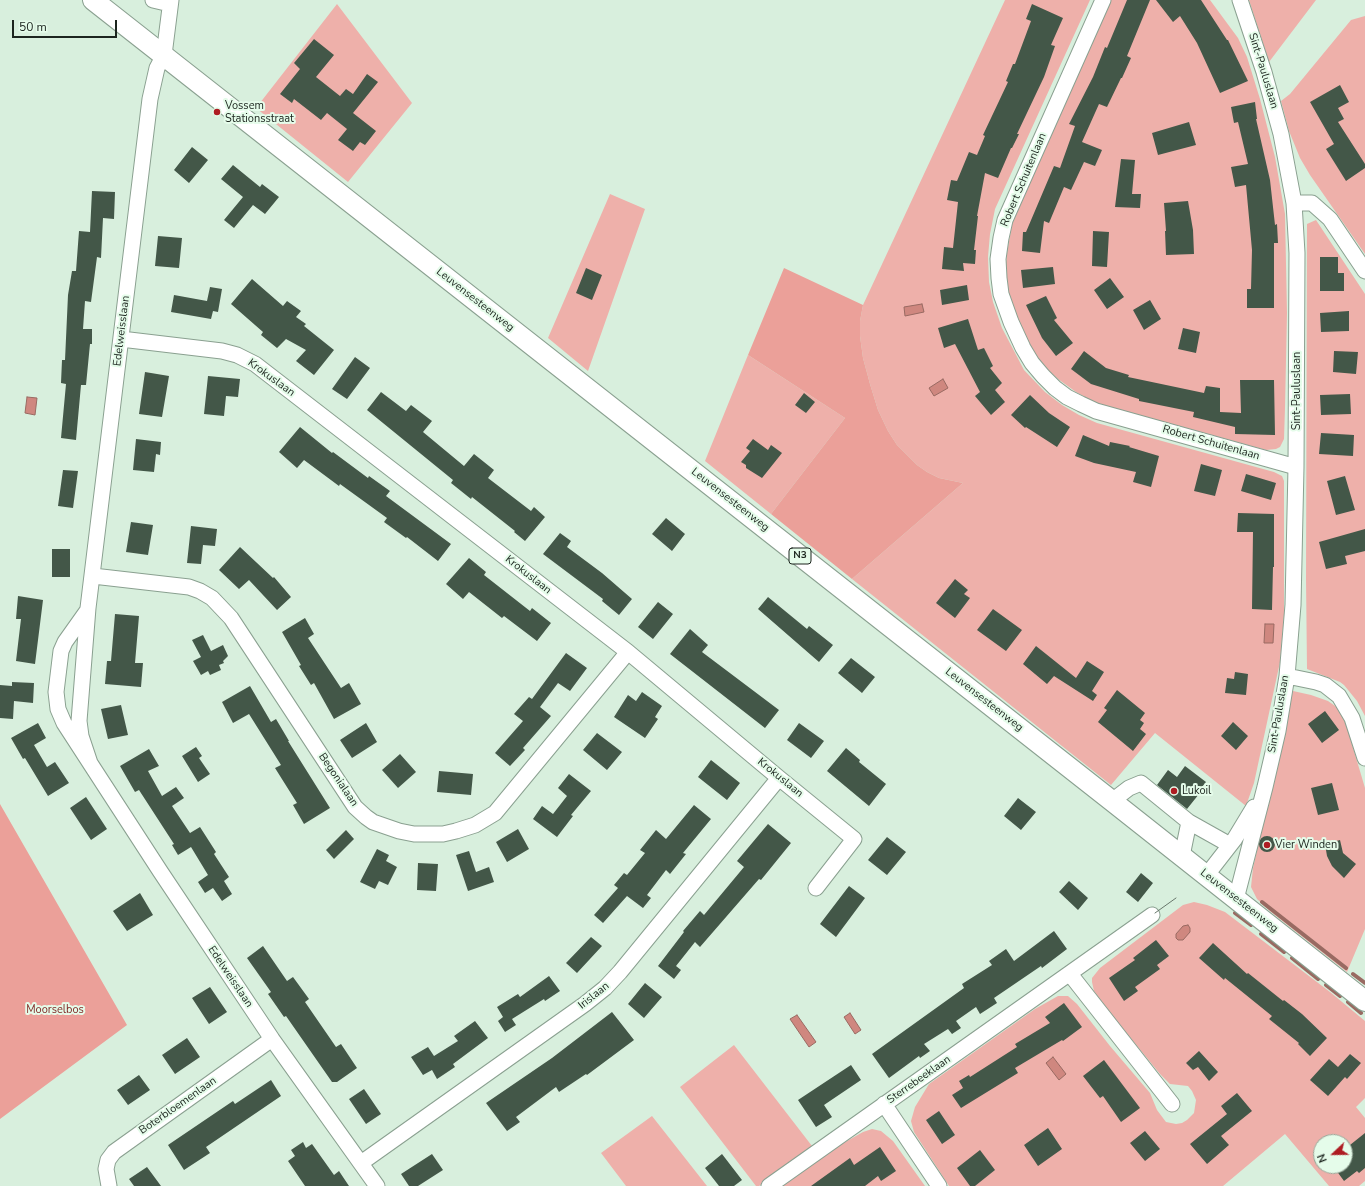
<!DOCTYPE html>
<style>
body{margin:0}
#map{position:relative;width:1365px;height:1186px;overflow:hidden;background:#d8efdd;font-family:"Nunito Sans",sans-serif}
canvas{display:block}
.north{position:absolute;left:1313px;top:1134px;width:40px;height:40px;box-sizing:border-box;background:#e5fcea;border:1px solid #95a698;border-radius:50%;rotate:248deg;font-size:11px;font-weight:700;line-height:16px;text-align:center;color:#1c251e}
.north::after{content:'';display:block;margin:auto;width:14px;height:18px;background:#ae1c22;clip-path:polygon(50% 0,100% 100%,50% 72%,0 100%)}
.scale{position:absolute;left:12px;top:20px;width:105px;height:18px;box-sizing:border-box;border:2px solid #1c251e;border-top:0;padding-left:5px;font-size:12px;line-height:14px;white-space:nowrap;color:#1c251e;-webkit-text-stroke:3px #e5fcea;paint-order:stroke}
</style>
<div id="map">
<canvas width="1365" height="1186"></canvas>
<div class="north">N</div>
<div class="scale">50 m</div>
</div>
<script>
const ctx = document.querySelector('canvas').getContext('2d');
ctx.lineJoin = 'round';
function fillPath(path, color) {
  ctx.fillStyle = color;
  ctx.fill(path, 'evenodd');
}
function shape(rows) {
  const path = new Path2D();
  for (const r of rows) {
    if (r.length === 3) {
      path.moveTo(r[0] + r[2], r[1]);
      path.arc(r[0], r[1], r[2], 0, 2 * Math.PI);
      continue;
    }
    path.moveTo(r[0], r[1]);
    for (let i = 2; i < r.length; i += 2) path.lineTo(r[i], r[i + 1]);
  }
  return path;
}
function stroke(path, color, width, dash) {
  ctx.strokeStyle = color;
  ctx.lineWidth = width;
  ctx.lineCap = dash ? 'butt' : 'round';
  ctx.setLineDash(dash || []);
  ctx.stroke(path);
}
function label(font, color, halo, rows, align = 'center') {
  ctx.font = font + ' "Nunito Sans",sans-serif';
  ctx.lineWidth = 4;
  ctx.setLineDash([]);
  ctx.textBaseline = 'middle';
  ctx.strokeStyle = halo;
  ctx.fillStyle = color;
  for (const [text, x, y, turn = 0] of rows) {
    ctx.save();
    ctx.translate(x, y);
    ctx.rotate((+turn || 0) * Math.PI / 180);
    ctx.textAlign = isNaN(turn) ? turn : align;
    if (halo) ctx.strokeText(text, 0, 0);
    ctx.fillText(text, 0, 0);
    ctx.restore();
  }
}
fillPath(shape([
 [1005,0,1090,0,995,209,990,234,988,257,989,282,993,302,1002,328,1024,370,1045,392,1062,405,1079,415,1097,423,1274,472,1282,476,1284,481,1284,615,1280,662,1254,783,1246,806,1155,733,1111,785,852,579,963,483,939,478,927,472,917,465,897,445,888,431,878,410,870,384,863,358,860,336,860,321,863,305],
 [1111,0,1210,0,1238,38,1247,57,1260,99,1275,157,1285,214,1287,313,1285,408,1284,439,1280,447,1276,449,1266,450,1096,403,1076,392,1058,379,1041,364,1031,351,1010,307,1005,273,1007,253,1012,224,1028,185],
 [1249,0,1316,0,1269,62],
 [337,4,412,103,348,182,256,108],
 [1365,16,1365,254,1310,175,1300,158,1289,131,1281,101,1290,94,1351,20],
 [610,194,645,209,588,371,548,338],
 [1316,220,1365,294,1365,716,1357,701,1344,685,1340,682,1307,669,1306,579,1307,224],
 [748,355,845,418,771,514,705,461],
 [1293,691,1311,695,1328,701,1338,708,1346,724,1365,788,1365,929,1347,972,1271,912,1257,899,1251,887,1253,868],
 [1194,902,1207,905,1225,912,1330,992,1365,1021,1365,1098,1356,1107,1365,1118,1365,1181,1359,1186,1329,1186,1285,1134,1223,1186,949,1186,914,1132,911,1121,915,1107,929,1084,1035,1009,1058,996,1068,996,1077,1004,1110,1046,1150,1093,1157,1110,1166,1122,1176,1124,1182,1123,1187,1120,1194,1113,1196,1100,1192,1091,1188,1086,1170,1084,1160,1074,1106,1008,1094,991,1092,982,1092,978,1100,968,1183,905],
 [1321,1142,1345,1142,1345,1166,1321,1166],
 [734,1045,812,1146,759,1186,756,1186,680,1087],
 [652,1116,707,1186,626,1186,601,1153],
 [872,1129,881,1131,893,1141,925,1186,783,1186,840,1145,863,1132]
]), '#eeb0aa');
fillPath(shape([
 [784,268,863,305,860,321,860,336,863,358,870,384,878,410,888,431,897,445,917,465,927,472,939,478,963,483,852,579,771,514,845,418,748,355],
 [0,804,127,1025,0,1119]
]), '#eba099');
const water = shape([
 [922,304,924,312,905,316,904,307,922,304],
 [943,379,948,388,934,396,929,388,943,379],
 [27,397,37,398,35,415,25,413,27,397],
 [1265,624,1274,624,1273,643,1264,643,1265,624],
 [1188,925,1190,928,1190,932,1183,940,1178,940,1176,938,1176,934,1183,926,1188,925],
 [850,1013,861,1030,855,1034,844,1017,850,1013],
 [797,1015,816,1042,809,1047,790,1019,797,1015],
 [1053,1057,1066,1074,1059,1080,1046,1063,1053,1057]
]);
fillPath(water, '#cf877f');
stroke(water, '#996a62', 1);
stroke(shape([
 [1262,902,1346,968],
 [1235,913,1251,925],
 [1261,934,1284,952],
 [1292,958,1318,979],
 [1353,974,1365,983],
 [1326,985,1340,996],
 [1348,1002,1361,1013]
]), '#996a62', 4);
fillPath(shape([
 [1127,0,1150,0,1127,56,1131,58,1122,78,1121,78,1107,107,1099,104,1082,142,1102,150,1095,166,1084,162,1071,190,1064,187,1049,223,1044,221,1040,253,1022,251,1023,232,1026,232,1054,166,1060,168,1075,126,1069,124,1093,77,1105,47,1107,48],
 [1156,0,1201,0,1227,40,1228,40,1248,81,1220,93,1197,43,1180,16,1173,22],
 [1032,4,1063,18,1051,45,1055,46,1044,77,1017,134,1019,134,1012,148,1011,148,998,178,985,173,977,216,978,216,974,250,976,250,975,264,963,263,964,271,942,269,944,247,953,248,958,202,947,200,951,180,957,181,969,152,977,155,985,136,983,135,1008,82,1006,81,1013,64,1015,64,1031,21,1026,19],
 [314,39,334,55,316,77,340,96,346,89,353,94,367,74,378,82,353,113,376,131,365,145,360,142,353,151,338,140,347,129,327,113,321,120,294,99,292,103,280,94,300,69,294,63],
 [1340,85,1349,102,1338,108,1344,119,1338,122,1365,164,1365,168,1346,181,1326,149,1334,144,1310,102],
 [1255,102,1257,119,1256,119,1270,180,1275,225,1277,224,1278,243,1274,243,1274,308,1247,308,1247,289,1251,289,1252,250,1246,185,1235,187,1231,167,1248,164,1238,122,1234,123,1231,107],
 [1189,122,1196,145,1158,155,1152,133],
 [192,147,208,160,189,183,174,170],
 [1121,159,1135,160,1132,194,1141,194,1140,208,1115,207],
 [233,165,260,187,262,184,279,197,265,214,253,205,234,228,224,220,243,197,221,179],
 [92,191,115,192,114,219,103,218,101,258,97,257,91,302,85,301,83,329,92,329,92,344,90,344,86,385,81,385,76,440,61,438,66,384,61,383,62,360,65,360,68,295,72,271,76,271,79,231,90,232],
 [1188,201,1193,230,1194,254,1166,255,1165,231,1166,231,1164,203],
 [1093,231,1109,232,1107,267,1092,266],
 [158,236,182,238,179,268,155,266],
 [1320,257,1338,257,1338,273,1344,273,1344,291,1320,291],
 [1053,267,1055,284,1023,288,1021,270],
 [586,268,602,275,592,300,576,293],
 [1110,278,1124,297,1107,309,1094,290],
 [252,279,283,306,287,301,301,311,296,317,306,324,304,326,334,350,314,375,296,361,306,350,286,339,277,348,261,335,263,332,231,304],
 [967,285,969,300,942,305,940,290],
 [210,287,222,289,218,312,213,311,211,319,171,312,174,295,207,301],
 [1046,296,1057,318,1054,320,1073,343,1056,356,1042,338,1026,305],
 [1150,300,1161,319,1144,330,1133,310],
 [1349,311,1349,331,1321,332,1320,313],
 [968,319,978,350,984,348,993,366,990,368,1002,383,995,390,1005,402,991,415,975,396,980,392,955,344,944,348,938,328],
 [1183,328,1200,332,1196,353,1178,349],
 [1084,351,1106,368,1129,375,1128,377,1204,393,1206,386,1220,388,1220,412,1241,413,1240,380,1274,380,1275,435,1235,434,1235,427,1193,417,1194,412,1139,401,1139,399,1091,384,1071,369],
 [1334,351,1358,352,1356,374,1333,372],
 [355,357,370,368,347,399,332,389],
 [145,372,169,376,162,417,139,414],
 [208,376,240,379,238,397,226,396,224,416,204,414],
 [381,392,406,411,411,405,432,421,423,432,464,466,474,454,494,470,488,478,531,511,534,507,545,517,525,541,514,532,515,531,472,497,471,499,451,483,453,480,367,410],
 [804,393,815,402,806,413,795,405],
 [1350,394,1351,414,1321,415,1320,395],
 [1030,395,1049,413,1070,427,1057,447,1026,427,1025,428,1011,415],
 [300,427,332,453,333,452,368,478,369,476,390,491,386,496,451,544,438,561,407,537,406,538,384,522,387,518,340,484,339,486,304,460,297,468,279,452],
 [1321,433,1354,435,1353,456,1319,454],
 [1083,435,1109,446,1110,442,1130,446,1129,447,1159,456,1151,487,1133,482,1136,472,1094,463,1075,456],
 [136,439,161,442,160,455,156,454,154,472,133,470],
 [753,439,768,450,771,445,782,453,762,478,746,468,746,465,741,462,750,451,746,448],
 [1201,464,1222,470,1215,496,1194,491],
 [63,470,78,471,73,508,58,506],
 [1246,474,1276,483,1271,500,1241,491],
 [1345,476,1355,510,1336,515,1327,481],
 [1238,513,1274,514,1274,567,1273,567,1272,610,1252,609,1253,532,1237,532],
 [666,518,685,534,672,551,652,534],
 [131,522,153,525,148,555,126,552],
 [191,526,217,529,215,546,203,545,201,564,187,563],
 [1365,529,1365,551,1345,556,1347,564,1326,569,1319,542],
 [560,533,571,541,567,547,602,573,632,599,619,615,602,601,603,599,543,554],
 [240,547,273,578,274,577,291,597,277,610,249,580,239,589,219,570],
 [52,549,70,549,70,577,52,577],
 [469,558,486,572,484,575,530,611,532,608,551,623,537,641,504,616,502,618,469,592,463,599,446,584],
 [955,579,968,590,964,594,970,598,955,618,936,603],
 [18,596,43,600,35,664,16,661,21,619,16,619],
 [768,597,807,629,809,626,833,645,819,662,758,609],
 [658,602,673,614,653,639,638,627],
 [993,609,1022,630,1006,651,977,630],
 [115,614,139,616,135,663,143,663,141,687,105,684,107,661,111,661],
 [305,618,314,634,308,638,341,688,349,683,361,704,334,719,314,683,311,685,299,666,301,665,282,632],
 [690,629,708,645,702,652,779,710,765,728,670,654],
 [203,635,211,651,223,645,228,656,223,661,224,663,219,665,221,670,210,675,208,671,201,675,193,661,201,657,192,640],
 [1036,646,1076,678,1087,661,1104,672,1092,691,1097,695,1093,701,1054,676,1047,684,1023,664],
 [566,653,587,668,570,691,558,683,540,707,551,716,523,748,525,750,510,766,495,753,523,721,514,714,529,697,532,699],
 [851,658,875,677,862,693,838,673],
 [1235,672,1248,674,1246,695,1225,693,1227,678,1234,679],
 [12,682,34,683,33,703,14,701,13,719,0,718,0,685,12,686],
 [250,686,271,722,276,719,289,741,288,741,330,808,304,824,293,805,297,803,275,768,281,765,249,714,233,723,222,702],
 [1117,690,1145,713,1140,720,1144,723,1140,729,1146,734,1133,751,1098,722,1107,710,1104,708],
 [642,692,662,706,655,717,658,719,645,738,614,717,628,695,636,701],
 [121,705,128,735,108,739,101,709],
 [1325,711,1339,730,1322,743,1308,724],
 [1233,722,1248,736,1236,750,1221,736],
 [38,723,46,738,34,745,47,767,55,762,69,783,48,796,25,758,23,759,11,738],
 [366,723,377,742,352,758,340,740],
 [799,723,824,741,811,758,787,740],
 [597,733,622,752,607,770,583,750],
 [196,747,202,756,199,758,210,774,198,782,182,756],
 [846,748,860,760,859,762,886,784,869,806,827,771],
 [149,749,159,766,148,771,162,796,176,787,184,798,172,806,190,833,200,827,216,852,214,854,229,877,224,881,232,894,222,901,213,888,205,893,198,882,208,875,191,847,178,855,172,845,174,844,139,790,135,792,120,766],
 [400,754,416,772,398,788,382,770],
 [711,760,740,783,727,800,698,777],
 [1185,766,1206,782,1197,793,1199,794,1187,809,1157,785,1168,770,1177,777],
 [439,771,473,774,471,795,437,792],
 [569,774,591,791,571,815,573,816,557,837,533,819,542,806,553,814,567,796,558,788],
 [1332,783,1339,810,1318,815,1311,788],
 [86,797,107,829,91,840,70,808],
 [1018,798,1036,812,1021,830,1004,816],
 [694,805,711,819,683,853,686,854,670,874,666,870,647,895,651,898,643,908,627,896,603,923,594,915,618,888,614,885,624,873,627,875,645,853,640,850,656,830,666,839],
 [768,824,791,843,761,880,759,879,700,947,695,942,676,966,681,970,674,979,658,966,684,932,683,931,700,911,704,915,744,867,737,861],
 [518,829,529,849,507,862,496,842],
 [346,830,354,839,334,859,326,850],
 [1267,844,8],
 [887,837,906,852,887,875,868,860],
 [1340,840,1343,853,1356,864,1344,878,1332,866,1327,856,1325,844],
 [377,849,389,855,386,861,397,867,388,885,379,881,375,889,360,882],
 [469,851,476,872,489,867,494,882,468,891,456,855],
 [418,863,438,864,436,891,417,890],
 [1141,873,1153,883,1138,902,1126,892],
 [1069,881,1088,898,1078,910,1059,892],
 [849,886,865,898,836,937,820,924],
 [140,893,153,915,127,931,113,911],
 [1054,931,1067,949,1042,968,1041,966,994,998,997,1003,980,1014,976,1007,956,1021,961,1028,952,1034,948,1029,924,1044,930,1051,920,1058,919,1056,889,1078,872,1054,964,988,962,984,992,965,989,961,1006,949,1014,961],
 [591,937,602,946,577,973,566,963],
 [1156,940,1169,956,1157,965,1160,969,1135,987,1138,991,1124,1001,1109,978,1135,960,1133,958],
 [1213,943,1247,974,1248,973,1283,1001,1284,1000,1302,1014,1327,1038,1310,1056,1298,1044,1299,1043,1269,1019,1272,1016,1225,978,1224,980,1199,958],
 [263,946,287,981,293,977,309,999,305,1002,336,1047,341,1044,357,1068,337,1082,332,1082,286,1016,284,1017,268,994,271,992,247,958],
 [549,976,560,991,545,1001,544,999,512,1019,516,1025,505,1032,498,1021,503,1017,497,1007,518,994,520,997],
 [645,983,662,997,644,1018,628,1004],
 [210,987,227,1012,209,1024,192,998],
 [1064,1003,1082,1027,1063,1041,1062,1040,1015,1068,1018,1073,961,1108,952,1095,963,1088,959,1081,969,1075,970,1077,1017,1047,1015,1044,1050,1023,1045,1017],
 [612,1012,634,1040,587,1075,586,1074,559,1092,556,1087,516,1117,520,1122,507,1131,486,1103,552,1058],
 [475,1021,488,1038,453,1064,455,1067,437,1079,432,1070,423,1075,411,1057,428,1047,434,1056,458,1041,454,1036],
 [187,1038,200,1057,175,1074,162,1055],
 [1199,1051,1218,1072,1209,1081,1198,1067,1193,1070,1186,1063],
 [1350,1054,1361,1063,1347,1079,1345,1077,1328,1096,1310,1080,1329,1059,1338,1067],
 [1104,1060,1140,1108,1121,1122,1103,1096,1100,1098,1083,1076],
 [851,1065,861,1080,824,1105,832,1117,816,1127,798,1100],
 [139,1075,150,1090,128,1105,117,1090],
 [271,1080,281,1096,206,1147,210,1153,184,1170,168,1145,233,1101,235,1104],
 [364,1089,381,1114,366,1124,349,1099],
 [1237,1093,1252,1111,1221,1136,1229,1145,1207,1164,1190,1144,1227,1114,1221,1106],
 [939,1111,955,1135,942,1144,926,1120],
 [1048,1128,1062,1149,1038,1166,1024,1145],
 [1145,1131,1160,1149,1145,1161,1130,1143],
 [1365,1133,1365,1168,1359,1173,1357,1171,1344,1181,1333,1166,1345,1166,1345,1149],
 [303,1142,306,1148,312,1144,334,1175,339,1171,349,1186,305,1186,288,1161,295,1156,291,1150],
 [880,1147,896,1171,881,1181,878,1176,865,1186,811,1186,850,1158,854,1165],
 [980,1150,995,1170,975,1186,970,1186,957,1168],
 [432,1154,443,1170,418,1186,409,1186,401,1174],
 [722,1154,742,1180,734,1186,719,1186,705,1168],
 [147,1167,161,1186,134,1186,129,1179]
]), '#435748');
const minor = shape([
 [153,0,170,4],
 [1103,0,1005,220,1001,238,998,259,999,278,1001,294,1011,322,1023,348,1032,363,1043,376,1055,388,1067,397,1081,404,1096,411,1296,467],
 [1294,203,1312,203,1330,219,1365,271],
 [121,339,222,351,237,355,255,364,628,652,779,778,854,839,816,888],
 [93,576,189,587,200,591,212,598,231,618,355,807,366,817,373,822,399,831,414,834,443,834,456,831,475,825,495,813,628,652],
 [87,611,65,642,61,651,56,692,58,709,64,723,160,871,272,1039,377,1186],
 [1287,676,1316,682,1325,685,1339,696,1352,718,1365,758],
 [90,763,81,736,79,721,88,608,150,99,157,68,164,55,171,0],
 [1112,801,1129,788,1141,783,1189,822,1182,856],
 [1189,822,1230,845],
 [1206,876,1234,840,1254,807],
 [1236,899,1265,787,1278,731,1287,676,1293,605,1296,467,1297,253,1294,203,1281,134,1264,72,1240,0],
 [1070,974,1172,1104],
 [884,1104,939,1186],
 [361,1163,585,1004,605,988,620,972,779,778],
 [109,1186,106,1169,108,1160,114,1152,272,1039],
 [769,1186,1152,915]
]);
const major = shape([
 [93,0,1112,801,1365,1001]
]);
stroke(minor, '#8aa090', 17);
stroke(major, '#8aa090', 22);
stroke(minor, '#fff', 15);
stroke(major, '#fff', 20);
stroke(shape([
 [1155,913,1176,898]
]), '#68776b', 1);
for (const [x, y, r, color] of [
 [217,112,4,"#ae1c22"],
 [1174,791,4,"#ae1c22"],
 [1267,845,4,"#ae1c22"]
]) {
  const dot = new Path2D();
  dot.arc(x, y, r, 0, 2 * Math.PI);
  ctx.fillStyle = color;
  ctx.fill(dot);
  stroke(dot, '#e5fcea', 1.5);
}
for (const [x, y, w] of [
 [800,556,22]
]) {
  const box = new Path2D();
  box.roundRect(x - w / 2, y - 8, w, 16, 3);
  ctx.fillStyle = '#e5fcea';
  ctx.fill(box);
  stroke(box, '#1c251e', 1);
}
label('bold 10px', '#1c251e', null, [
 ["N3",800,556]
]);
label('11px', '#1c251e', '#e5fcea', [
 ["Sint-Pauluslaan",1263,71,73],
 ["Robert Schuitenlaan",1024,180,-67],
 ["Leuvensesteenweg",475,300,38],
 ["Edelweisslaan",122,331,-83],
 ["Krokuslaan",271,378,36],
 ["Sint-Pauluslaan",1297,391,-90],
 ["Robert Schuitenlaan",1211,443,16],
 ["Leuvensesteenweg",730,500,38],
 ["Krokuslaan",528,575,38],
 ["Leuvensesteenweg",984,700,38],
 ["Sint-Pauluslaan",1279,714,-80],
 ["Krokuslaan",780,778,39],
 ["Begonialaan",338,780,56],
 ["Leuvensesteenweg",1239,901,38],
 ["Edelweisslaan",230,977,56],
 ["Irislaan",594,996,-39],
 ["Sterrebeeklaan",919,1080,-35],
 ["Boterbloemenlaan",178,1106,-35]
]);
label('11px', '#1c251e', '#e5fcea', [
 ["Vossem",225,106],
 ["Stationsstraat",225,119],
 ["Lukoil",1182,791],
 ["Vier Winden",1275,845]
], 'left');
label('11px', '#7f2926', '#e5fcea', [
 ["Moorselbos",55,1010]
]);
</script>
